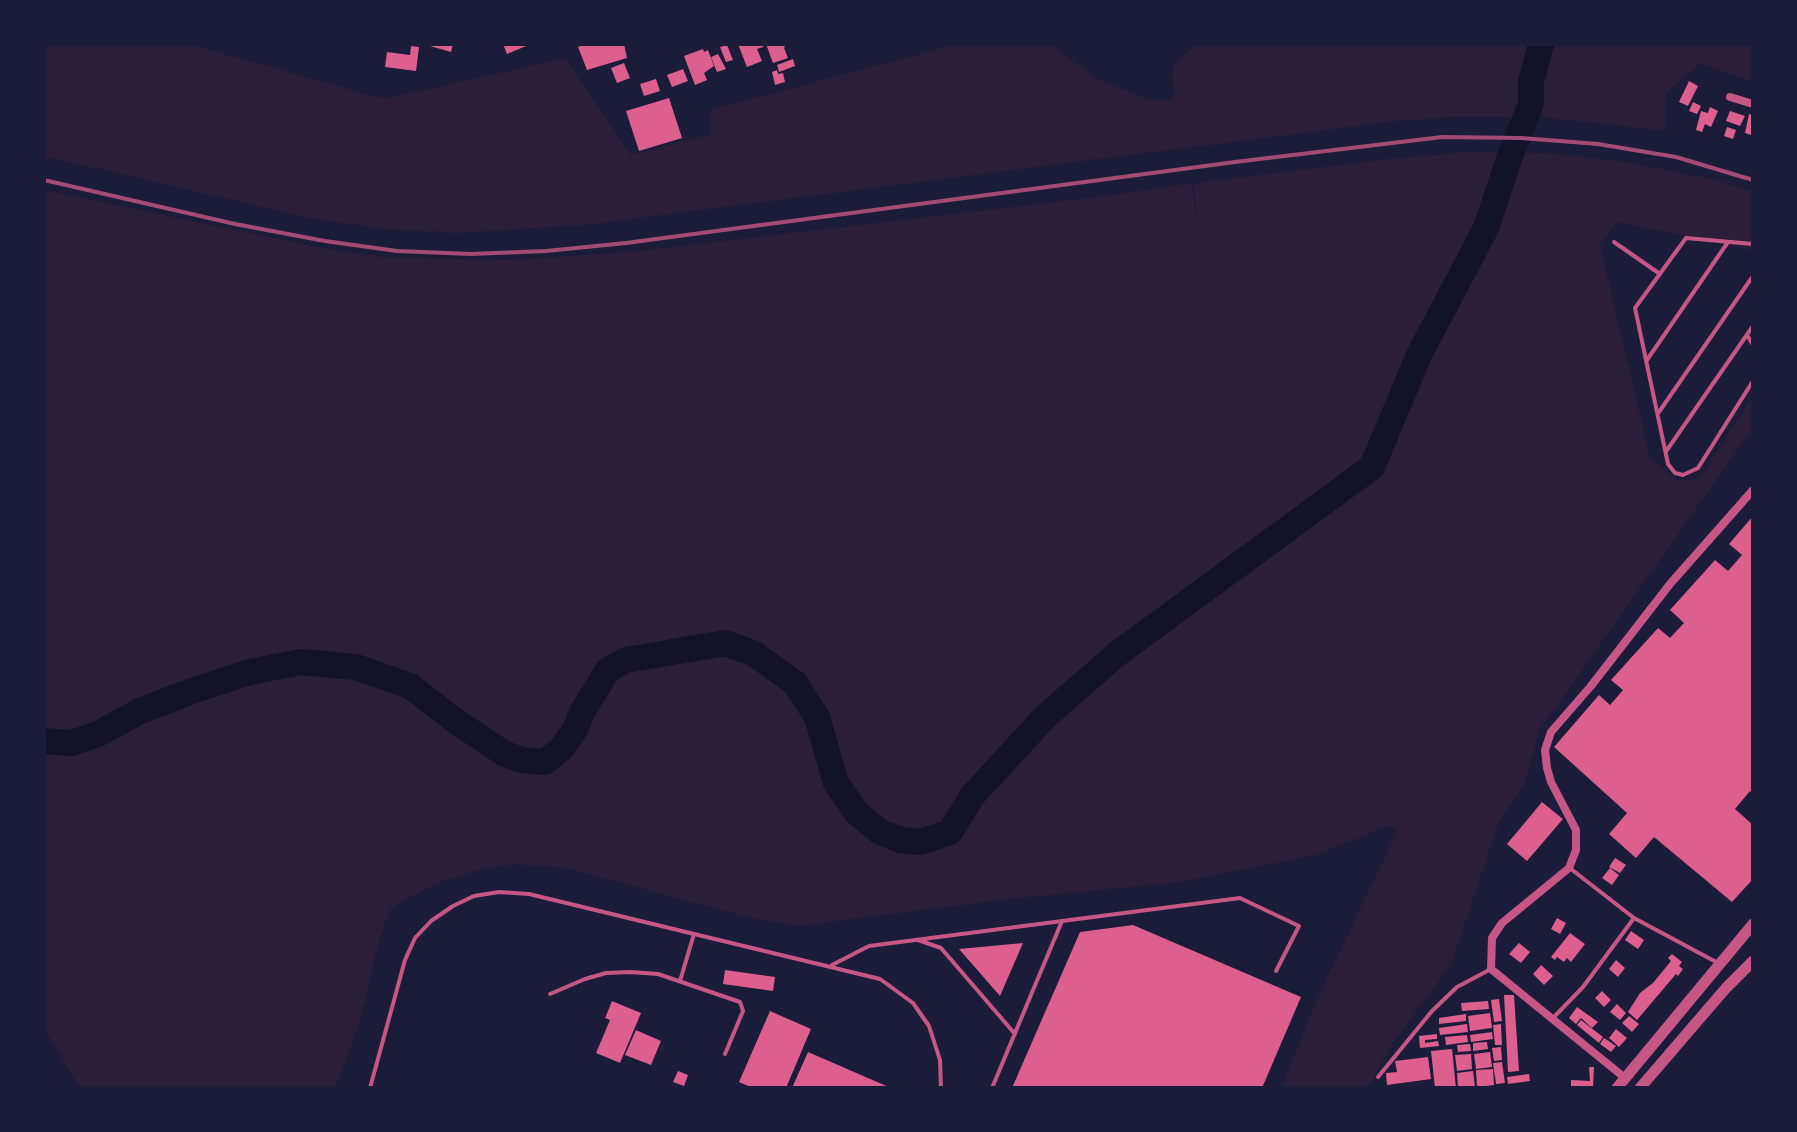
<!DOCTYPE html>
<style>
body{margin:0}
#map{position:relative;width:1797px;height:1132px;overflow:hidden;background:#1b1b3a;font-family:"Roboto Serif",serif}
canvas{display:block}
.frame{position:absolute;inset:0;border:46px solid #1b1b3a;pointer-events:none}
</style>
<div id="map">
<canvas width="1797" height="1132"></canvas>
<div class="frame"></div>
</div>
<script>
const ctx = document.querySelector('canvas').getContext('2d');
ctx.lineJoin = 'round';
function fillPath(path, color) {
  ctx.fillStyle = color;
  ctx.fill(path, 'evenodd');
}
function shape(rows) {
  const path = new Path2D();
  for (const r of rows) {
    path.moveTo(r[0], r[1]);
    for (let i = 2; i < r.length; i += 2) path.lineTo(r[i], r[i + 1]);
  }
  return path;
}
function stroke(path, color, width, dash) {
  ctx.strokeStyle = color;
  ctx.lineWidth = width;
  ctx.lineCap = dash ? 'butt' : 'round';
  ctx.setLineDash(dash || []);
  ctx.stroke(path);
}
fillPath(shape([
 [44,44,189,44,384,99,565,58,631,155,711,134,710,110,957,44,1055,44,1058,51,1102,81,1147,99,1164,101,1172,100,1175,93,1172,78,1174,64,1197,44,1753,44,1753,82,1700,64,1666,93,1666,131,1543,117,1451,117,1396,121,583,225,457,233,383,229,309,218,44,156],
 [1467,152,1547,153,1626,162,1707,178,1753,191,1753,250,1616,222,1600,245,1650,457,1674,478,1687,480,1697,478,1705,470,1753,396,1753,428,1539,731,1524,785,1499,822,1451,965,1392,1044,1368,1088,1281,1088,1317,1000,1398,829,1388,826,1313,856,1180,882,1007,899,798,926,743,916,566,868,516,864,481,869,435,884,391,908,380,936,359,1025,335,1088,80,1088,45,1030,44,1009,44,190,326,249,386,257,509,260,630,252,1106,196,1192,183,1197,229,1194,183,1388,159]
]), '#2a1e3b');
stroke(shape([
 [44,741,72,743,98,734,140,711,192,691,250,672,301,662,356,667,410,686,457,722,505,754,522,760,545,762,561,749,575,730,582,712,608,670,626,660,725,643,753,653,795,683,817,717,836,783,856,812,880,832,901,840,921,842,950,832,973,795,1045,717,1117,654,1372,467,1419,355,1486,228,1510,156,1531,104,1531,82,1541,44]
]), '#12122b', 26);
fillPath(shape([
 [423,44,453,44,451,52],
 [503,44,509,45,531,44,507,54],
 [586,44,624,44,627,58,587,70,578,47],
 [738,44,762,44,763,47,757,49,762,61,747,67],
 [766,44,786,44,784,48,788,58,773,63],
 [727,45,733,60,726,62,720,47],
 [411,46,419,47,416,71,385,67,387,52,410,55],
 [703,49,704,52,708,50,714,66,704,73,707,80,695,85,684,56],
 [718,54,726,69,717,72,711,57],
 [793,59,795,66,779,72,777,65],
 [624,63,630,78,617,83,611,68],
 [683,69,688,81,672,87,667,75],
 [777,70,778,74,783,73,785,82,775,85,772,72],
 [656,79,660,91,644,96,640,84],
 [1689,81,1698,86,1688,106,1679,102],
 [669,98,682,138,639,151,626,111],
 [1693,102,1701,106,1697,114,1689,111],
 [1710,107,1718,111,1711,127,1705,124,1702,132,1696,130,1701,111,1708,113],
 [1730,111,1745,116,1740,126,1726,121],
 [1749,114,1753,115,1751,135,1745,133],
 [1727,127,1736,130,1733,139,1724,136],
 [1753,516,1753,794,1750,791,1735,809,1753,825,1753,879,1732,902,1654,837,1636,858,1609,834,1627,813,1554,747,1599,695,1610,705,1623,690,1611,680,1658,628,1670,638,1684,623,1670,610,1715,560,1728,571,1742,555,1729,544],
 [1542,802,1563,819,1527,861,1507,844],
 [1615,858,1626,865,1620,873,1609,867],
 [1610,868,1619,875,1612,885,1602,878],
 [1557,918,1566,923,1560,934,1551,929],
 [1133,925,1301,997,1262,1088,1012,1088,1080,932],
 [1631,931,1644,940,1638,949,1625,940],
 [1570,933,1585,944,1571,962,1567,958,1564,962,1557,957,1555,960,1551,957],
 [1023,943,1000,996,959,949],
 [1519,943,1530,952,1521,963,1509,954],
 [1672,954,1682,962,1679,966,1683,969,1678,976,1676,974,1637,1020,1628,1012,1640,993,1653,983,1671,961,1668,958],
 [1616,960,1625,968,1618,977,1609,969],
 [1541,965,1553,976,1544,985,1533,974],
 [725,970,775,977,773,991,723,984],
 [1602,991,1611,1000,1604,1007,1595,998],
 [1504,995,1514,995,1519,1071,1508,1072],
 [1499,999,1502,1021,1494,1022,1491,1000],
 [612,1001,641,1013,620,1063,596,1053,610,1020,605,1018],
 [1488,1001,1489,1009,1462,1011,1461,1003],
 [1617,1004,1626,1013,1620,1020,1610,1012],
 [1577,1007,1598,1022,1592,1028,1581,1018,1576,1024,1569,1018],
 [770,1011,811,1029,786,1088,753,1088,739,1082],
 [1490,1013,1492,1028,1470,1031,1468,1016],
 [1466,1014,1466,1021,1439,1024,1439,1018],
 [1629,1016,1639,1024,1632,1032,1622,1023],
 [1581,1020,1603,1037,1599,1043,1577,1025],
 [1467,1024,1468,1032,1440,1035,1439,1028],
 [1501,1024,1502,1045,1495,1045,1493,1025],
 [1616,1029,1627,1038,1619,1047,1609,1038],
 [636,1030,661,1041,651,1065,625,1055],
 [1492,1032,1493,1039,1471,1042,1470,1035],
 [1437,1034,1437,1039,1425,1040,1425,1043,1438,1041,1439,1046,1420,1048,1419,1036],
 [1467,1035,1468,1042,1446,1045,1445,1037],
 [1604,1038,1616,1046,1611,1052,1600,1044],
 [1487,1042,1488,1049,1473,1051,1473,1043],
 [1470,1044,1471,1051,1458,1052,1457,1045],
 [1501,1047,1502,1060,1494,1061,1492,1048],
 [1452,1049,1456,1088,1435,1088,1431,1051],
 [808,1052,891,1088,792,1088],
 [1490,1052,1492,1067,1476,1069,1474,1054],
 [1471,1054,1472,1069,1457,1071,1455,1055],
 [1428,1057,1431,1079,1387,1085,1386,1073,1397,1072,1395,1061],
 [1502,1062,1505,1083,1496,1084,1493,1063],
 [1589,1067,1594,1067,1593,1088,1571,1087,1571,1080,1590,1081],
 [1493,1069,1494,1085,1477,1087,1476,1070],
 [678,1071,688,1075,684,1086,673,1082],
 [1473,1071,1475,1087,1458,1088,1457,1073],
 [1529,1074,1530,1081,1508,1084,1507,1077]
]), '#dd5f8e');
stroke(shape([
 [1614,242,1660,274],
 [1753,244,1686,238,1635,308,1668,464,1675,473,1683,475,1698,468,1753,381],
 [1747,335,1753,345],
 [1647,360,1728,242],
 [1659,412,1753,276],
 [1667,450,1753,326],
 [1571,869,1634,918,1718,963],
 [918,940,941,948,1015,1034],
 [832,965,869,946,1240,898,1299,926,1276,971],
 [680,981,694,934],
 [550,994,585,979,606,973,630,972,658,974,740,1002,743,1011,725,1054],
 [1553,1018,1583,987,1634,918],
 [1378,1077,1432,1011,1457,987,1491,969],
 [44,1087,45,1088],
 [370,1088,405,960,415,938,431,921,453,906,474,896,499,892,529,894,880,979,913,1003,929,1026,940,1060,941,1088],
 [992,1088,1062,921]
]), '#c65784', 4);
stroke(shape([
 [1730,97,1753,104],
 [1625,1078,1491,969,1492,938,1502,923,1569,868,1576,850,1576,830,1551,782,1547,768,1545,750,1551,732,1591,686,1670,584,1753,490]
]), '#c65784', 8);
stroke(shape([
 [1617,1088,1753,924],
 [1640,1088,1726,988,1753,961]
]), '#c65784', 11);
stroke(shape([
 [44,180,235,224,325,241,397,251,471,254,546,251,626,243,1235,162,1442,137,1521,138,1598,144,1676,157,1753,180]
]), '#a44b75', 4);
</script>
